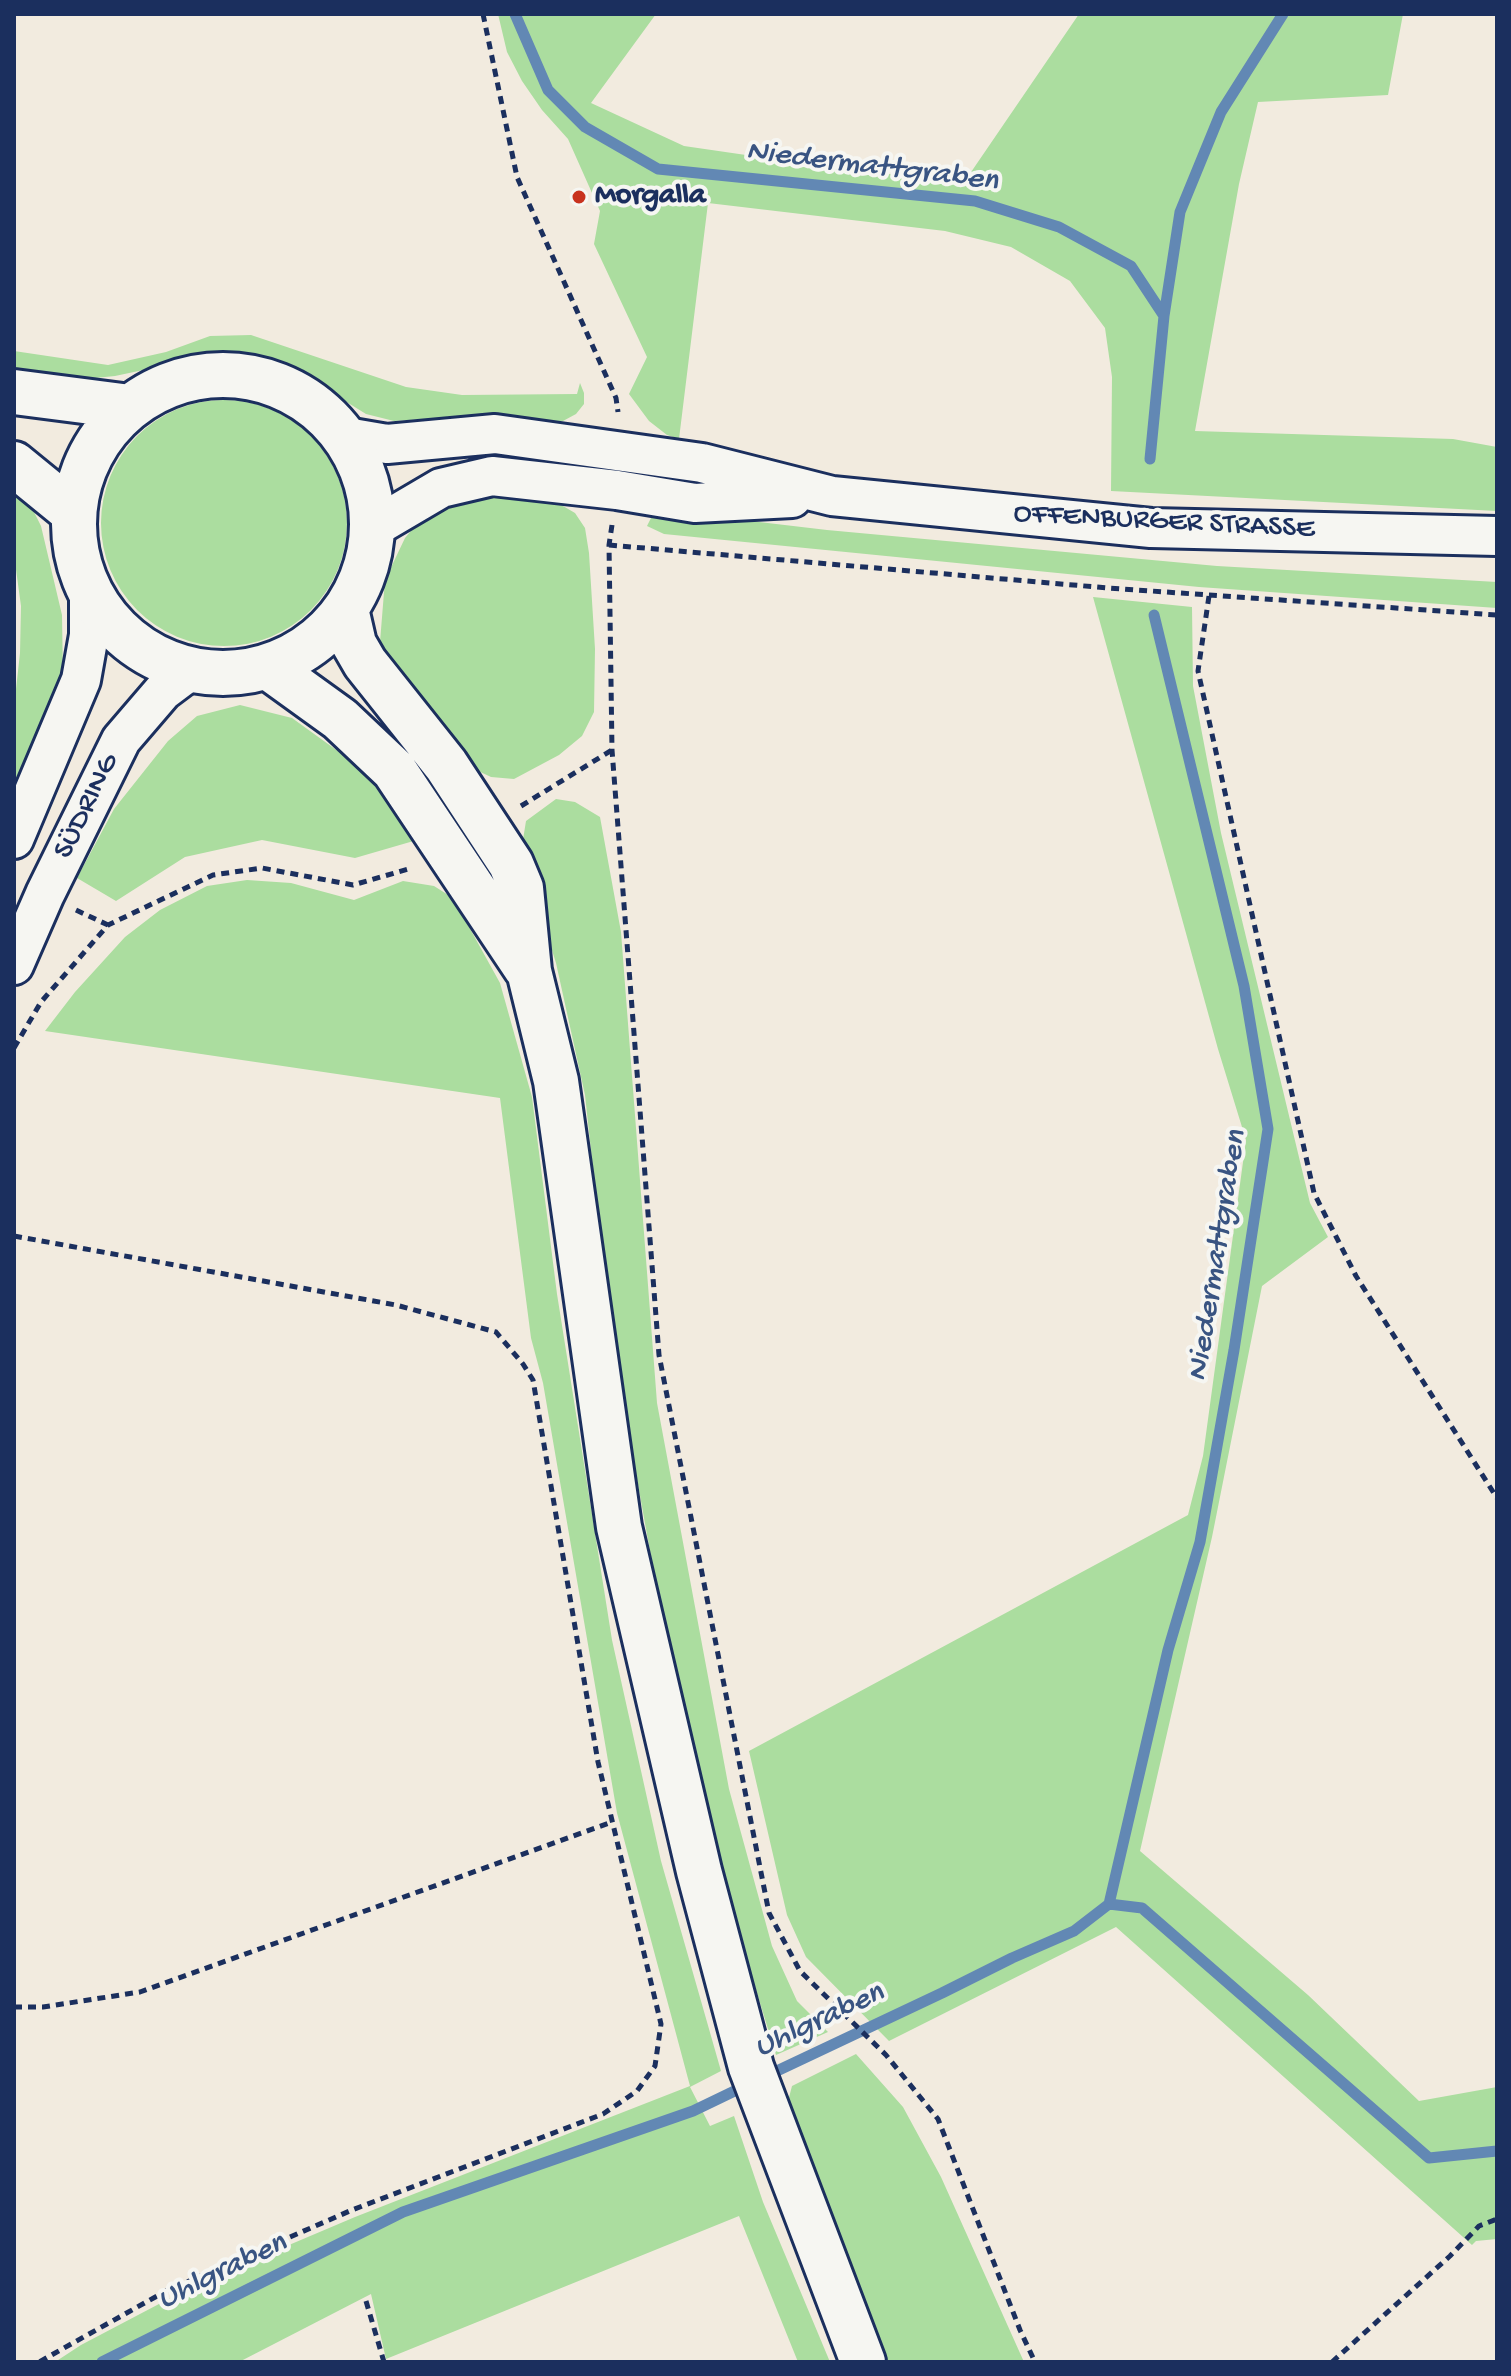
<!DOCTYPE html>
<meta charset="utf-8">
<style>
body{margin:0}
#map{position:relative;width:1511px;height:2376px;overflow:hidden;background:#f2ebdf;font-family:"Gochi Hand",sans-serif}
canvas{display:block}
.frame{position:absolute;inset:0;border:16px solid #1b2f5e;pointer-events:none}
</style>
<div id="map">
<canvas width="1511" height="2376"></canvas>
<div class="frame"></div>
</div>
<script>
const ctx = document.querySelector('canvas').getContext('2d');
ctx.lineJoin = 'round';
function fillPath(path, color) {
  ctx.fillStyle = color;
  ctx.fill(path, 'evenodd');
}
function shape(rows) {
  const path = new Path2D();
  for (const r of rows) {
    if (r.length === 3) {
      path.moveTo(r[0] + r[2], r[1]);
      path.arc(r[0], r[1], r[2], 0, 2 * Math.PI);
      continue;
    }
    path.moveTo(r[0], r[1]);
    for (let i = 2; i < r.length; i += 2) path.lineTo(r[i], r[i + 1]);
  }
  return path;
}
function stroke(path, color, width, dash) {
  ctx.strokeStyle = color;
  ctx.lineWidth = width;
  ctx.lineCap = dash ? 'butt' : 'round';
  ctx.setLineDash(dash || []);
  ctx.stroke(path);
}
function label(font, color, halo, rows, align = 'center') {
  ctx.font = font + ' "Gochi Hand",sans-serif';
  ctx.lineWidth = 8;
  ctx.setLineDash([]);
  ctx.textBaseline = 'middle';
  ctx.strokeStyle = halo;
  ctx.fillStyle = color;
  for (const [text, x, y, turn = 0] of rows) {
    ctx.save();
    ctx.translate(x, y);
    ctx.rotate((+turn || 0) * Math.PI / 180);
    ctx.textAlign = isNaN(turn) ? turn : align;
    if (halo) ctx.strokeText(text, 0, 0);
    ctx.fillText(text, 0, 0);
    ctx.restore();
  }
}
fillPath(shape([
 [498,14,656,14,591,103,684,146,856,171,944,179,967,178,1079,14,1403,14,1388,95,1258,102,1239,184,1195,431,1453,439,1497,447,1497,511,1111,491,1112,377,1105,328,1070,281,1011,247,945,231,708,203,679,439,667,435,649,421,629,394,647,357,594,244,600,211,568,139,542,110,522,81,507,52],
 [251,335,406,387,462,395,577,394,580,383,584,393,584,404,576,414,563,421,521,421,475,416,394,421,366,414,282,362,250,356,186,355,148,369,115,376,65,381,14,371,14,351,108,365,166,352,210,336],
 [224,523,123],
 [14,486,25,494,41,526,62,615,63,677,14,787,14,707,20,653,21,606,14,555],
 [475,490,551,499,575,513,585,528,589,553,595,649,594,712,582,736,559,755,514,779,491,777,474,769,400,678,380,642,385,580,405,538,424,515],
 [666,511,827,530,1217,566,1497,582,1497,608,1199,587,664,534,647,526,651,518],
 [1093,597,1192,607,1193,686,1221,833,1310,1203,1328,1237,1262,1286,1212,1537,1140,1851,1308,1995,1419,2101,1497,2087,1497,2239,1476,2241,1472,2245,1116,1927,889,2041,806,1957,787,1915,749,1751,1188,1515,1203,1456,1246,1140,1218,1049],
 [240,705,292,718,371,775,417,840,355,858,262,840,185,857,116,901,77,878,114,809,168,741,197,716],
 [556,799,575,802,600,817,621,932,657,1403,729,1789,772,1946,797,2001,828,2032,776,2055,714,1853,663,1623,611,1335,585,1095,556,963,521,852,526,821],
 [247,880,291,883,354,900,403,881,434,886,453,898,500,983,532,1097,557,1294,612,1640,661,1861,721,2071,690,2087,710,2126,734,2116,763,2202,830,2362,798,2362,739,2216,386,2359,371,2294,239,2362,55,2362,81,2345,197,2284,355,2217,690,2086,617,1813,543,1383,531,1338,500,1098,45,1031,75,992,125,937,160,910,207,886],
 [856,2054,903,2107,941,2177,1024,2362,887,2362,786,2109,792,2086]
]), '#abdd9f');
stroke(shape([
 [515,14,548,90,585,127,658,169,975,201,1059,227,1131,266,1164,316],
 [1150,459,1164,316,1180,212,1221,112,1283,14],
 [1109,1904,1168,1650,1200,1542,1234,1350,1268,1129,1244,986,1154,615],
 [762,2078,942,1993,1012,1958,1074,1931,1109,1904,1142,1908,1429,2158,1497,2151],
 [102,2362,403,2212,693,2111,747,2085]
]), '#6288b4', 11);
const minor = shape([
 [346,437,387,444,495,434,702,463,832,496,1151,528,1497,536],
 [373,528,441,488,492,476,617,490,695,503,792,498],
 [14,839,81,680,89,635,89,590],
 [14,965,45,894,121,740,163,691,191,670]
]);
const major = shape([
 [223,524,149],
 [14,392,130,407],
 [14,464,74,513],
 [346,609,354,644,365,663,446,765,511,864,521,888,529,971,556,1081,619,1527,699,1871,751,2067,863,2362],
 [268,667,340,719,394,770,526,968]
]);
stroke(minor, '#1b2f5e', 44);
stroke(major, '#1b2f5e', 50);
stroke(shape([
 [483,14,517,177,616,398,618,412],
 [612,525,609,545,612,750,659,1355,769,1913,800,1971,886,2055,938,2119,1020,2330,1035,2362],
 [609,545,1108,588,1497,615],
 [1209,596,1198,671,1314,1193,1356,1276,1497,1498],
 [521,806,612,750],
 [76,910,108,925],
 [14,1048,41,1002,108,925,213,875,262,868,353,885,412,868],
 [14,1236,396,1305,496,1332,523,1364,533,1380,598,1762,661,2024,655,2066,637,2091,603,2114,352,2210,166,2291,39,2362],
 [14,2007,43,2007,140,1992,612,1822],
 [366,2301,384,2362],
 [1332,2362,1450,2256,1479,2226,1497,2219]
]), '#1b2f5e', 5, [8, 6]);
stroke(minor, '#f6f6f2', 38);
stroke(major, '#f6f6f2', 44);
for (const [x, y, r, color] of [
 [579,197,8,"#c8321e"]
]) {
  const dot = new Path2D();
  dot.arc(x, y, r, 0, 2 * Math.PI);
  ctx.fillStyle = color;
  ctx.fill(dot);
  stroke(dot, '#f6f6f2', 3);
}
label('bold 30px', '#1b2f5e', '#f6f6f2', [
 ["Morgalla",595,197]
], 'left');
label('30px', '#1b2f5e', '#f6f6f2', [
 ["OFFENBURGER STRASSE",1164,523,3],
 ["SÜDRING",88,807,-64]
]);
label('italic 32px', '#395482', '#f6f6f2', [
 ["Niedermattgraben",872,168,7],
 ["Niedermattgraben",1219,1256,-81],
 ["Uhlgraben",820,2022,-25],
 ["Uhlgraben",223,2273,-26]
]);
</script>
